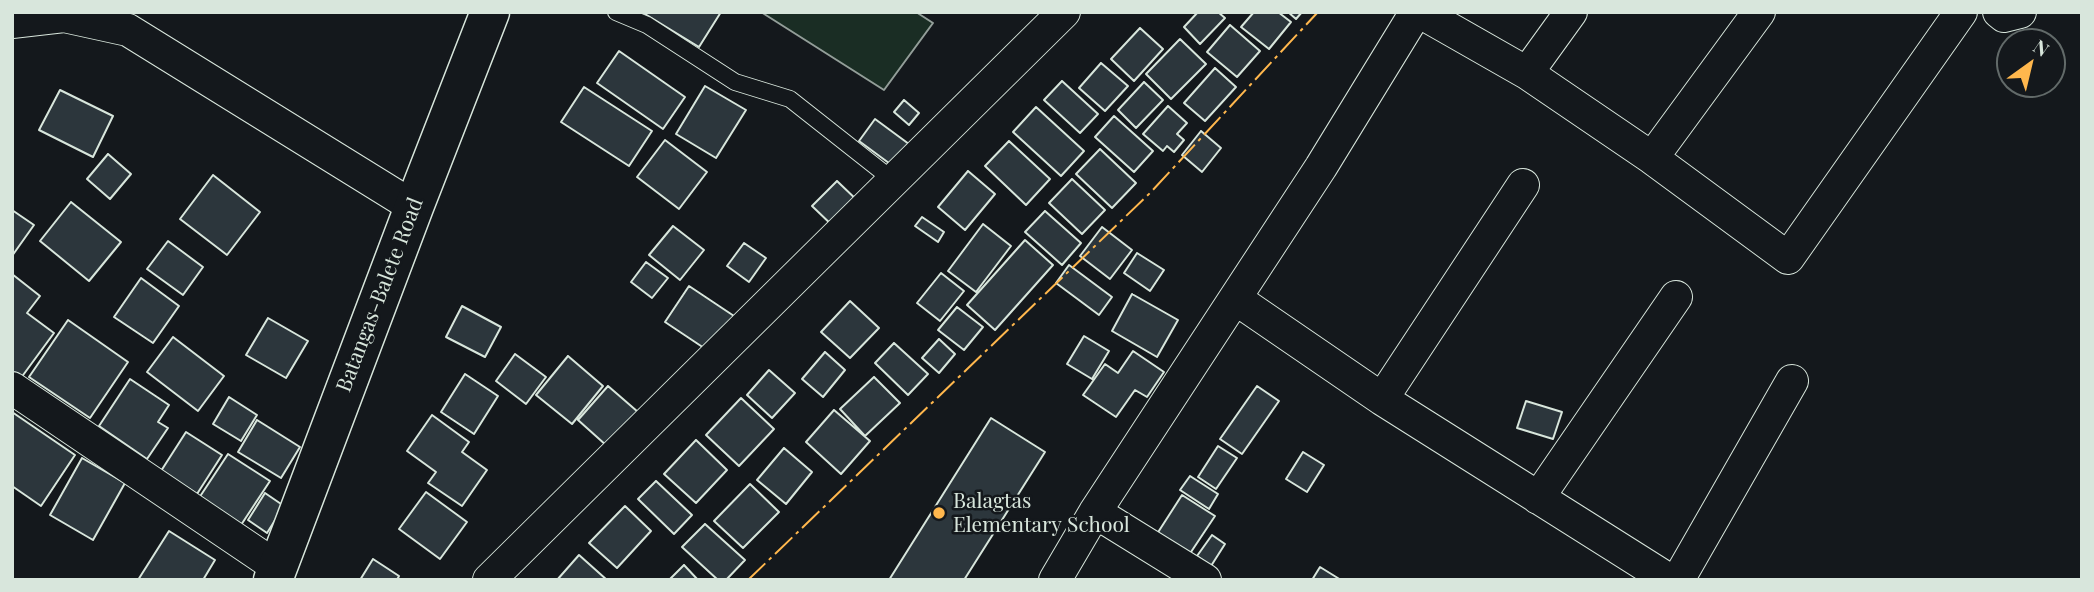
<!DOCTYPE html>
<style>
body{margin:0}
#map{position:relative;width:2094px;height:592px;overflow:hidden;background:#14181c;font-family:"Playfair Display",serif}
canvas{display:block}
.frame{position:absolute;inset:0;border:14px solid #d8e6dc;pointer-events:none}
.north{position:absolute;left:1996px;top:28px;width:70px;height:70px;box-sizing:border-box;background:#14181c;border:2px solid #626a69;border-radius:50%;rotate:34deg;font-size:19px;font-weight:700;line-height:28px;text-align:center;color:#d8e6dc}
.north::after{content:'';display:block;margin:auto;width:24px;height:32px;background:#ffb74d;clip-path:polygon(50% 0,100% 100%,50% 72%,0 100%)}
</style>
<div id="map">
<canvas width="2094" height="592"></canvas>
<div class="frame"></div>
<div class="north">N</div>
</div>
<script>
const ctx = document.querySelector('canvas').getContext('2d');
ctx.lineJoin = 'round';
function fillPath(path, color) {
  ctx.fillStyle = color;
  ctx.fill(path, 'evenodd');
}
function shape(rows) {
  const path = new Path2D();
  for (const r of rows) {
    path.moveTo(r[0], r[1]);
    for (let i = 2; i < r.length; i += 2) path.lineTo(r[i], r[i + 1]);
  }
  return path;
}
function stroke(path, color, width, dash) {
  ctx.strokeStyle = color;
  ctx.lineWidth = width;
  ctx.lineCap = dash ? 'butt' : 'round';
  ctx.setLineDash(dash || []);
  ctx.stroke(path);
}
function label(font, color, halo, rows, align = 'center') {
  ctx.font = font + ' "Playfair Display",serif';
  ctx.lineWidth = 5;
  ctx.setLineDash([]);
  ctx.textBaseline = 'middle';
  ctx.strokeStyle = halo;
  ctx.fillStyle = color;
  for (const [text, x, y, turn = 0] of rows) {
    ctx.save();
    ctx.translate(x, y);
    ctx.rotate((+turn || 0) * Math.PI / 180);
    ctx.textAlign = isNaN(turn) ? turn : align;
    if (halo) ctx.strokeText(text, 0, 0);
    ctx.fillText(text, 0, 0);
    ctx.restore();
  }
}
const green = shape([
 [761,12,916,12,933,23,884,90,761,12]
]);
fillPath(green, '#1a2d24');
stroke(green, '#939e99', 2);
const building = shape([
 [646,12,721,12,699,47,645,14,646,12],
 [1198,12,1218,12,1225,18,1200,44,1184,27,1198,12],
 [1254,12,1278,12,1291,22,1269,49,1241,27,1254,12],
 [1288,12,1302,12,1296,19,1288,12],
 [1230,25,1260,51,1237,77,1207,52,1230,25],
 [1140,28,1163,49,1134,81,1111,59,1140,28],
 [1180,39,1206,64,1171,99,1146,74,1180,39],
 [619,51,685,97,663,129,597,83,619,51],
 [1101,63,1128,86,1105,111,1079,88,1101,63],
 [1215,68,1236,87,1205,121,1184,103,1215,68],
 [1062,81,1098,114,1080,133,1044,100,1062,81],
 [1144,82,1163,100,1136,128,1118,110,1144,82],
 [705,86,746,110,716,158,676,134,705,86],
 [584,87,652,131,629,166,561,122,584,87],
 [60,90,113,116,93,157,39,130,60,90],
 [904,100,919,113,909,125,894,112,904,100],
 [1168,106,1187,123,1177,134,1184,140,1174,152,1167,146,1163,151,1143,134,1168,106],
 [1036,107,1084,151,1061,176,1013,132,1036,107],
 [1114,116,1153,151,1134,172,1095,137,1114,116],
 [875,119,913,147,897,169,859,141,875,119],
 [1201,131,1221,148,1202,172,1182,155,1201,131],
 [665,140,707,172,679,209,637,177,665,140],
 [1009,141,1050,179,1026,205,985,166,1009,141],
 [1100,149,1136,183,1112,208,1076,174,1100,149],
 [108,154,131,174,110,199,87,179,108,154],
 [968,171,995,194,965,230,938,207,968,171],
 [213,175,260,212,227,255,180,219,213,175],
 [1072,179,1105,210,1082,234,1049,203,1072,179],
 [837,181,861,204,836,229,812,206,837,181],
 [71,202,121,242,89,281,40,241,71,202],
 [12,210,34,225,12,256,12,210],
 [1045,211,1081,243,1062,265,1025,232,1045,211],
 [922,217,944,232,938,242,915,226,922,217],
 [983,224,1011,246,976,292,948,271,983,224],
 [673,226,704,250,680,280,649,255,673,226],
 [1102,227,1132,250,1110,279,1080,256,1102,227],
 [1025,240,1053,265,995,330,967,305,1025,240],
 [168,241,203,267,183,295,147,269,168,241],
 [744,243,766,258,749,282,727,266,744,243],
 [1137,253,1164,270,1150,291,1124,273,1137,253],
 [646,262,668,278,652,298,631,282,646,262],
 [1069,265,1112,297,1099,315,1056,283,1069,265],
 [941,273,964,291,940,321,917,303,941,273],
 [12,274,40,296,27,313,54,333,18,382,12,377,12,274],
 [141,278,179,306,153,343,114,317,141,278],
 [689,286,740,320,716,356,665,322,689,286],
 [1132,294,1178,320,1157,357,1112,331,1132,294],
 [850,301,879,328,850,358,821,332,850,301],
 [462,306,501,327,485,357,446,337,462,306],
 [957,307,983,327,964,350,938,330,957,307],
 [268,318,308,341,286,378,246,355,268,318],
 [68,320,128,362,90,418,29,377,68,320],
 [1084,336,1109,351,1092,379,1067,364,1084,336],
 [173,337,224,376,198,411,147,372,173,337],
 [939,339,955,354,939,373,922,358,939,339],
 [894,343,928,374,908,395,875,363,894,343],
 [1133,351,1164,372,1147,397,1135,390,1116,417,1083,395,1105,364,1118,373,1133,351],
 [825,352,845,370,823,397,802,379,825,352],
 [515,354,546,377,526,404,496,381,515,354],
 [568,356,603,386,572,424,536,395,568,356],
 [769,370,795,393,772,418,747,395,769,370],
 [465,374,498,396,474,434,441,412,465,374],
 [874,377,900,403,865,436,840,409,874,377],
 [130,379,169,405,158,422,168,428,147,459,99,426,130,379],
 [608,386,638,412,607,446,578,420,608,386],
 [1257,386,1279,401,1242,454,1220,439,1257,386],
 [229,397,257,415,241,441,213,424,229,397],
 [741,398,774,429,739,466,706,435,741,398],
 [1526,401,1562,412,1553,439,1517,428,1526,401],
 [834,410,870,441,841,474,806,442,834,410],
 [12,412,75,455,41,506,12,486,12,412],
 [432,415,469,442,462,452,487,470,462,506,428,483,436,472,407,451,432,415],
 [991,418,1045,452,964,580,889,580,991,418],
 [257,420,300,447,281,478,238,452,257,420],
 [186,432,222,455,197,494,161,471,186,432],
 [696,440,727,470,696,503,664,474,696,440],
 [1218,446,1237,458,1216,489,1198,477,1218,446],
 [784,448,812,472,786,504,757,480,784,448],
 [1303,452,1324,465,1307,492,1286,479,1303,452],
 [228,454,270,481,241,525,199,498,228,454],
 [82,458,125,483,93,540,50,515,82,458],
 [1190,476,1218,494,1209,509,1180,490,1190,476],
 [656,481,692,515,674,534,638,499,656,481],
 [750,484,779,512,743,548,714,521,750,484],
 [426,492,467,522,440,559,399,529,426,492],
 [265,493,284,506,267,533,248,520,265,493],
 [1182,495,1215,516,1187,558,1155,537,1182,495],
 [625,506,651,531,617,568,589,543,625,506],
 [705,524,745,560,726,580,718,580,682,547,705,524],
 [169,531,215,560,203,580,138,580,169,531],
 [1212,535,1225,544,1211,566,1197,556,1212,535],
 [579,555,607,580,557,580,579,555],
 [373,559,399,576,397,580,360,580,373,559],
 [684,565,698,580,669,580,684,565],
 [1320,567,1341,580,1312,580,1320,567]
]);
fillPath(building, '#2c363c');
stroke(building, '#d8e6dc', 2);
const service = shape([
 [616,12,647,25,735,82,790,99,894,181]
]);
const minor = shape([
 [1420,12,1527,73,1652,158,1788,258,1961,12],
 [1999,12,2004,16,2020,12],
 [12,22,64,16,128,30,414,207],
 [1527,73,1571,12],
 [1652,158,1759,12],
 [1236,299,1382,399,1669,580],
 [12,388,277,567],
 [1382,399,1523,185],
 [1538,498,1676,297],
 [1095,512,1205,580],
 [489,580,1064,12],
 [1055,580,1095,512,1321,167,1416,12],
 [1678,580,1792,381]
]);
const secondary = shape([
 [273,580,414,207,490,12]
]);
stroke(service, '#d8e6dc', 18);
stroke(minor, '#d8e6dc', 34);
stroke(secondary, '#d8e6dc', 41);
stroke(service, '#14181c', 16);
stroke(minor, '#14181c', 32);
stroke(secondary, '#14181c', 38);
stroke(shape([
 [748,580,1150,193,1318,12]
]), '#ffb74d', 2, [24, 5, 3.5, 5]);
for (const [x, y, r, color] of [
 [939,513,7,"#ffb74d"]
]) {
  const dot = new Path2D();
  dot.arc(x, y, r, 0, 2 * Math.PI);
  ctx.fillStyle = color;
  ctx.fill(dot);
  stroke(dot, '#14181c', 2.5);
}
label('21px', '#d8e6dc', '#14181c', [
 ["Batangas-Balete Road",380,295,-69]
]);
label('21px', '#d8e6dc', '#14181c', [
 ["Balagtas",953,501],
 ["Elementary School",953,525]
], 'left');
</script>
